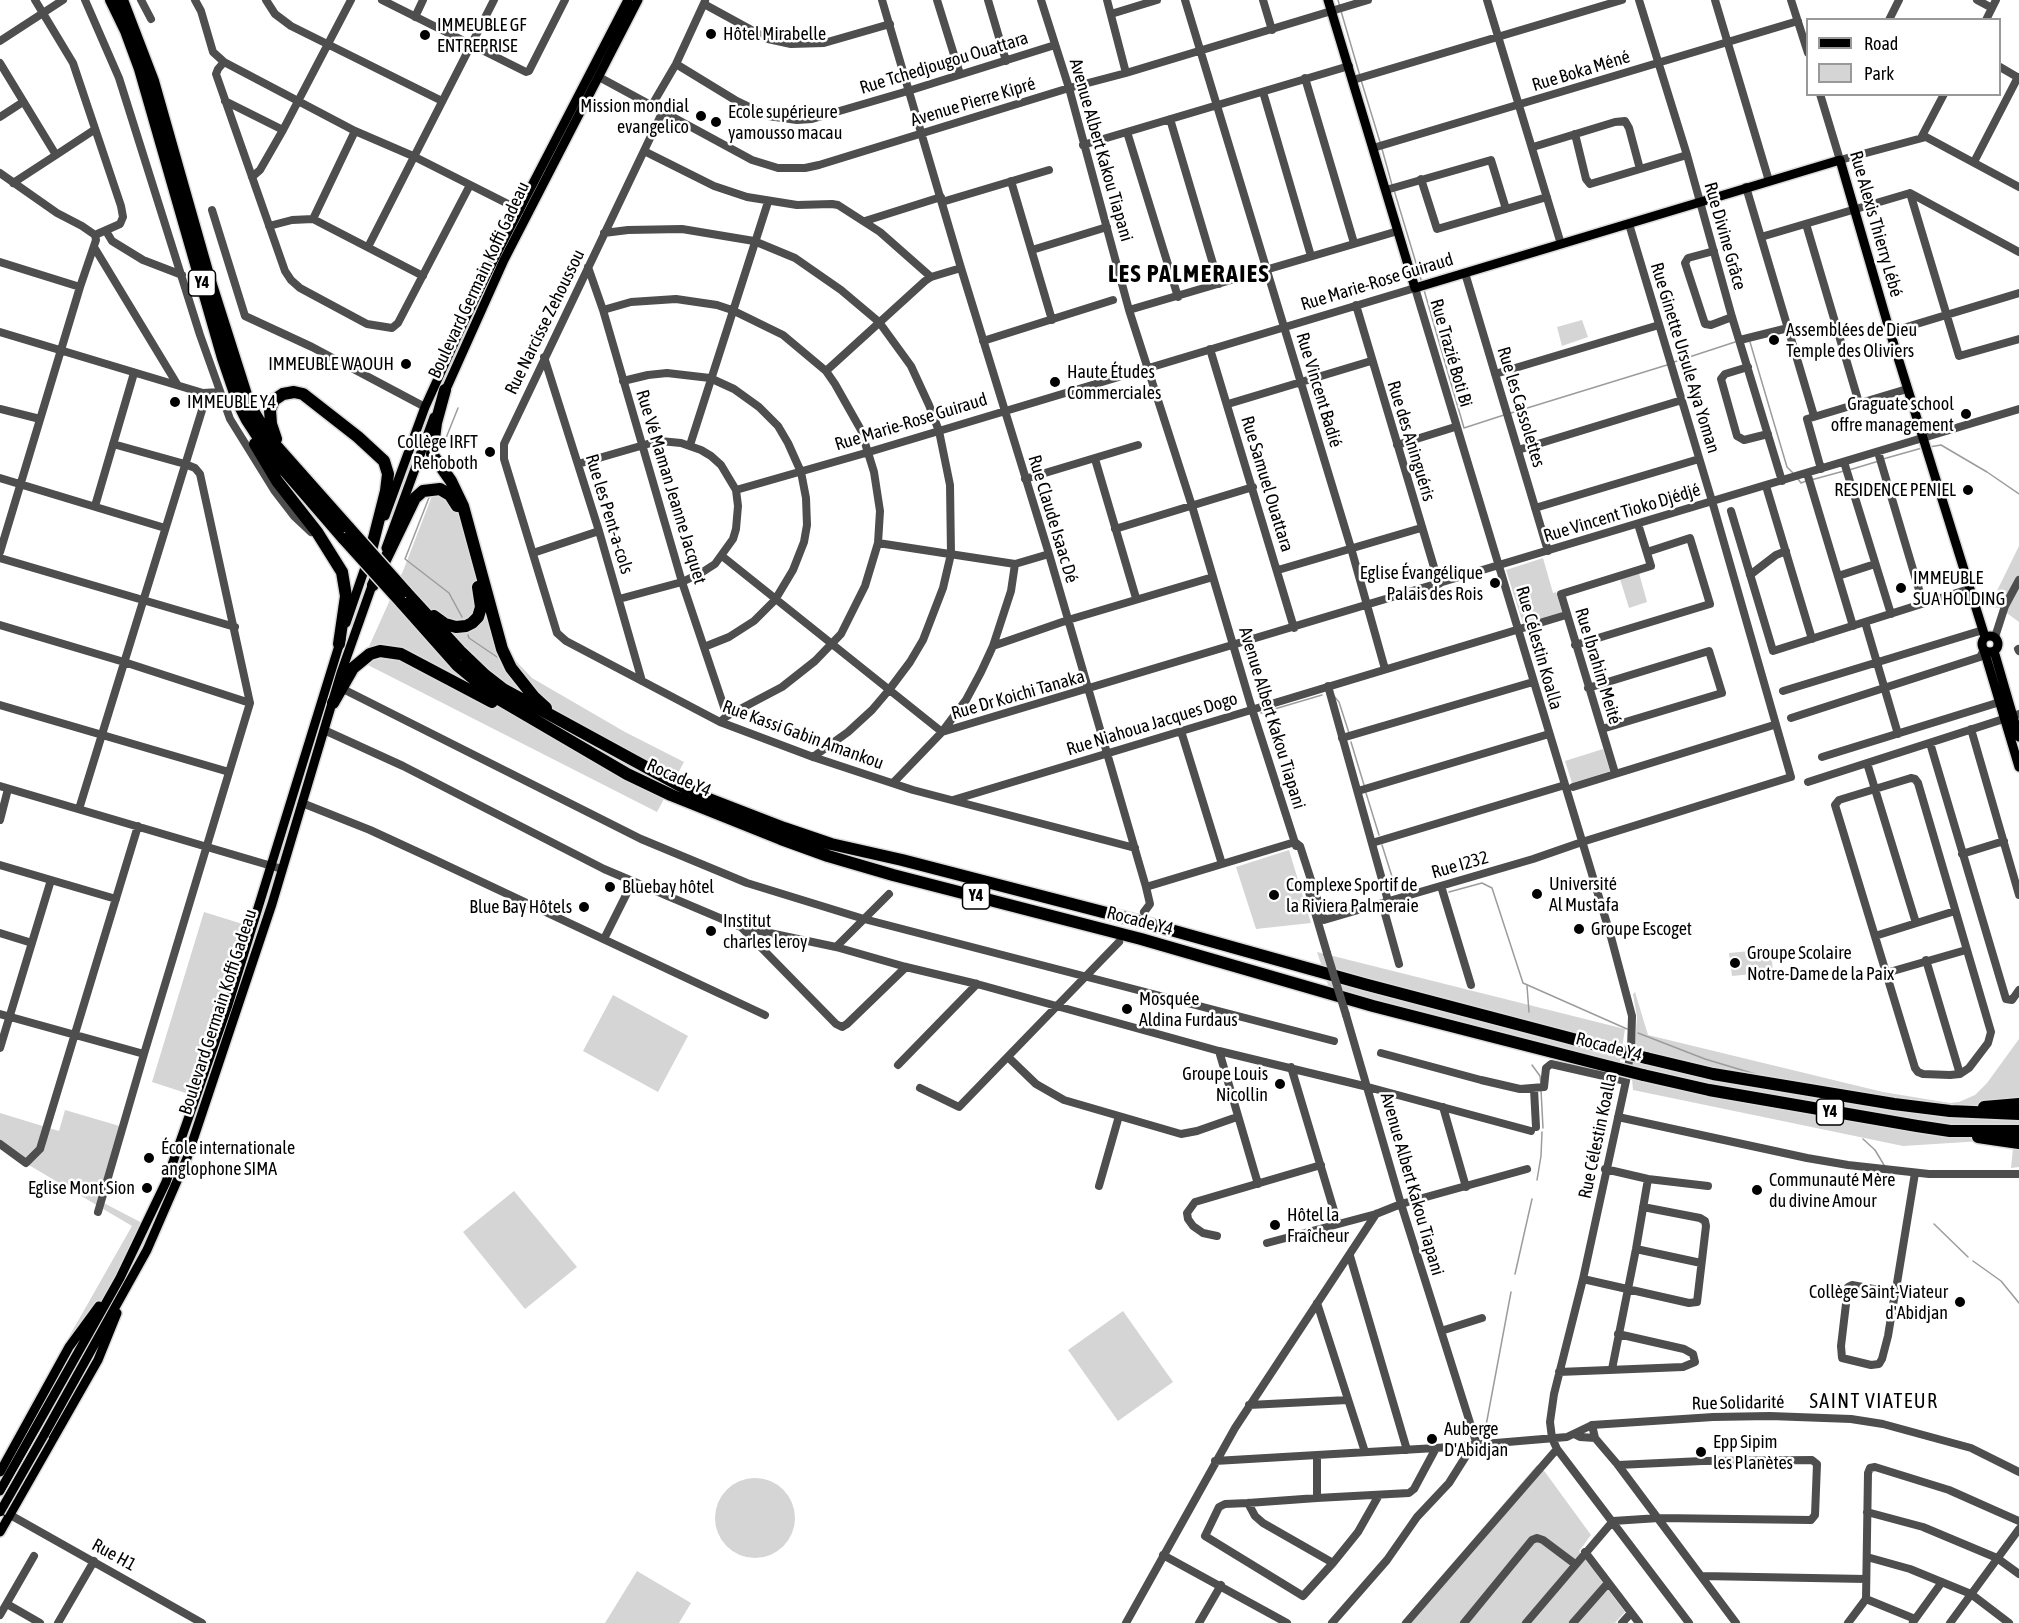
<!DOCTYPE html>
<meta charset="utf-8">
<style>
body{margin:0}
#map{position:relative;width:2019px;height:1623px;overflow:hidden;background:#fff;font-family:"Asap Condensed",sans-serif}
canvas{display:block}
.legend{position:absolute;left:1806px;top:18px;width:195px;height:78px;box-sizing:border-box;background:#fff;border:2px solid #999;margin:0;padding:8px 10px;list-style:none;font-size:18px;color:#000}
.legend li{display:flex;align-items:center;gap:12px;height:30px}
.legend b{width:30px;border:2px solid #999}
</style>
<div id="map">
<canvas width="2019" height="1623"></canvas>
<ul class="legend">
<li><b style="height:8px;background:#000"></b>Road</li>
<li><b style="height:16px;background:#d5d5d5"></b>Park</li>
</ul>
</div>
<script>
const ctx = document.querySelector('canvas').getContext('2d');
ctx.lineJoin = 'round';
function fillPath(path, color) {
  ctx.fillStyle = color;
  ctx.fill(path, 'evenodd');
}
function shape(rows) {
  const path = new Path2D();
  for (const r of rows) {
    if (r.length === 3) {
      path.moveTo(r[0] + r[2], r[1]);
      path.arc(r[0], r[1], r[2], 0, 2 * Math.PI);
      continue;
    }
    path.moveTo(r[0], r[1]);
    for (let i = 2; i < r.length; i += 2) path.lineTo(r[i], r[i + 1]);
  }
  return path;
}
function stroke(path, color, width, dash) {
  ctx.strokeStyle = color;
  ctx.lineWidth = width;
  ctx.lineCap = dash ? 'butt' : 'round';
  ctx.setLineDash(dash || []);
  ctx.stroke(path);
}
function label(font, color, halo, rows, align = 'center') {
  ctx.font = font + ' "Asap Condensed",sans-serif';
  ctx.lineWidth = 5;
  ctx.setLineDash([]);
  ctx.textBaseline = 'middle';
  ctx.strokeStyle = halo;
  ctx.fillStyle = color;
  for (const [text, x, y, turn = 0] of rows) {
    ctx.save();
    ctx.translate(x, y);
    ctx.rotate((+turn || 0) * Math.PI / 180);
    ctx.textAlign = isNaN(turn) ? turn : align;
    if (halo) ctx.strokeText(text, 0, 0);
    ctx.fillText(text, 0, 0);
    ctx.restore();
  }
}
fillPath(shape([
 [1582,320,1588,337,1562,346,1557,327],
 [435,494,461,509,495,639,514,659,532,678,625,732,684,762,657,812,362,662,403,571,432,496],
 [2019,546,2019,622,2000,608,1989,607],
 [1543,558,1553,593,1556,592,1562,612,1523,624,1506,570],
 [1639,573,1647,602,1629,608,1620,579],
 [1603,749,1610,771,1572,783,1565,761],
 [1289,850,1311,923,1256,929,1236,867],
 [204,912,249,926,192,1095,152,1082],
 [1771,949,1773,972,1732,976,1729,953],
 [1317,952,1625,1029,1618,1074,1333,1000],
 [1635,992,1648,1035,1883,1092,1950,1103,1959,1102,1975,1095,1987,1083,2019,1039,2019,1167,2011,1168,2014,1139,1903,1146,1633,1090,1632,1079,1637,1017,1633,994],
 [613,995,688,1036,658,1092,583,1051],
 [65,1110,123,1127,100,1201,144,1224,40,1413,29,1407,132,1226,0,1148,0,1113,59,1131],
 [514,1191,577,1267,525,1309,463,1232],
 [1123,1311,1173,1382,1118,1421,1068,1350],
 [1537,1465,1545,1472,1591,1535,1579,1551,1625,1612,1615,1623,1401,1623],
 [755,1518,40],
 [637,1571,691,1603,679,1623,605,1623]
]), '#d5d5d5');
stroke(shape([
 [1338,0,1340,7],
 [1341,11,1360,76],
 [1361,80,1380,142],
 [1382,149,1392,185],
 [1394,190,1422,283],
 [1424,290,1464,428,1504,415],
 [1750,342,1787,467,1793,473],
 [1674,362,1735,342],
 [1511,413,1667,365],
 [446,438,458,408],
 [1929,447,1941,445,1987,472,2019,494],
 [1883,459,1922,448],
 [1849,470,1879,461],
 [1798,479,1801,483,1806,481],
 [1811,480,1844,471],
 [430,495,405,559,449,593,462,617],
 [468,635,469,638,497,657],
 [1334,696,1339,702,1349,733],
 [1261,713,1322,695],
 [1351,742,1364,785],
 [1366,793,1379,835],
 [1382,845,1395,886],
 [1449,892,1482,883,1492,888,1523,983,1627,1029],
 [1527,986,1529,1012],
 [1638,1033,1705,1059,1765,1077],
 [1532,1065,1540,1076,1541,1085],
 [1541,1090,1543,1128],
 [1863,1139,1875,1150,1884,1165],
 [1537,1180,1541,1156,1542,1132],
 [1934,1224,1968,1257],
 [1973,1261,2001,1281,2019,1303],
 [1515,1274,1532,1199],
 [1485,1431,1511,1292]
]), '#9c9c9c', 1.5);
const major = shape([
 [1328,0,1415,288,1840,160,1890,332,1985,637],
 [443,396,504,260,638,0],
 [385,516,425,407,461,328,498,251,628,0],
 [386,548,434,417],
 [346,623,368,559],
 [1990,644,8],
 [1984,650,2019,767],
 [1994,651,2019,737],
 [44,1435,147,1250,187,1158,272,904,341,673,374,580],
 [0,1472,69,1347,99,1306],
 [0,1491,120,1278,166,1182,228,1005,341,639],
 [0,1532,98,1360,117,1313]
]);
const highway = shape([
 [111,0,126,31,140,69,223,358,238,402,247,420,266,449,344,539],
 [122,0,153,81,208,275,249,404,270,439,349,528],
 [445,390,436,423,432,454,451,481,463,506,502,649,511,668,534,697,546,708],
 [276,439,271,424,270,410,274,400,283,394,294,392,303,394,358,437,384,461,388,474,386,491,369,558],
 [255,444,277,481,317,532,342,572,346,596,339,644],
 [373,585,415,498,423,491,440,489,450,495,457,506],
 [405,591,460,651,485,675,503,689,677,784,709,799,784,828,831,844,902,860,1153,925,1364,984,1615,1050],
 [401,602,457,665,497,698,627,774,671,795,781,839,828,856,893,875,1141,939,1373,1006,1611,1067],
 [434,616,445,624,456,627,466,626,472,623,478,617,481,607,478,587],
 [333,703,353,668,370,654,380,651,401,654,492,702],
 [1646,1058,1713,1074,1894,1104,1950,1111,2019,1114],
 [1643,1075,1709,1090,1917,1126,1950,1131,2019,1131],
 [1984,1107,2019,1104],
 [1978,1137,2019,1143]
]);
stroke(major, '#dbdbdb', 12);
stroke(highway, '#dbdbdb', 15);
stroke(shape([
 [35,0,73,63,121,206,123,217,120,224,95,235],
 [85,0,119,78,200,335,230,419,274,490,294,516,311,532],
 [141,0,151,19],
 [195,0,201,11,213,52,224,62,355,131,413,156,520,210],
 [266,0,275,14,291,26,442,101],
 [382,0,526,72,529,71,565,0],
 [882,0,961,268,1049,554,1146,887,1150,904,1144,912],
 [937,0,960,74],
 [988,0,1006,61],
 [1041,0,1069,88,1129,310,1192,506,1252,709,1296,846],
 [1107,0,1126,73],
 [1185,0,1351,548,1385,669],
 [1263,0,1272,30],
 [1487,0,1561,244],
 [1639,0,1687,155,1732,317,1782,481],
 [1715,0,1769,181],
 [1791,0,1808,53],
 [1977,0,1992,8],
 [704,4,768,39,791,44,824,43,890,24],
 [1111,14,1157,0],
 [415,17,423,0],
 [1889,20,1899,0],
 [1986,20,1996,0],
 [0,41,63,0],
 [224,62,218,69,216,74,285,271,291,280,300,288,367,324,392,328,398,323,470,185],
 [0,63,56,155,94,130],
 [676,64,735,100,768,116,797,120,812,119,908,91,1055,45],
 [2000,67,2019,78],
 [599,77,752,160,778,168,805,168,819,165,1069,88,1126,73,1368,0],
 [1305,78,1354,243],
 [1353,80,1622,0],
 [1263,92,1311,256],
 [1820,94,1840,160,1926,137,2019,187],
 [225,101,283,130],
 [652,105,676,64,705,1],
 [663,111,504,444,504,459,557,633,566,641,720,722,813,757,913,790,1135,848],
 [0,117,23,102],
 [1170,119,1219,284],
 [1127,132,1178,297],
 [1575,134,1586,179,1590,184,1687,155],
 [1922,136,1944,94],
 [1083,145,1349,66],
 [1533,147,1615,122,1625,121,1629,128,1640,169],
 [1373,148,1798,21],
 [644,151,714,186,747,197,797,205,832,204,838,205,880,232,931,277],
 [1974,162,2018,77],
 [0,173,57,213,82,226,95,235],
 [252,177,260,170,283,130,351,0],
 [1421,179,1437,229,1547,197],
 [1011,181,1052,320],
 [13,183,56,155],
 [1746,187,1814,416],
 [1386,190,1491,160,1506,209],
 [1910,193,1959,356,2019,339],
 [942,202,1049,170],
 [212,210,245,316,312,347,425,407],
 [313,219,355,131],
 [865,221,941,197],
 [1806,224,1859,403],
 [269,226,292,220,313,219,423,276],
 [106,231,112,241,143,260,182,275],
 [604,233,628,230,682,229,754,241,795,258,841,290,879,322,911,366,929,405,939,431,950,485,951,554,943,588,923,640,910,662,889,690,872,710,848,732,813,757],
 [1761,237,1910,193,2019,252],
 [94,247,177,384],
 [368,247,494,0],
 [1032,250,1107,227],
 [1714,251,1688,258,1685,263,1705,324,1711,325,1732,317],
 [0,262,80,287],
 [588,267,603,310,682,582,727,716],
 [1465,273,1548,551],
 [1356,305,1439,584],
 [603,310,631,302,676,299,717,305,732,310,783,335,826,371,835,384,861,430,874,472,880,511,878,543,865,586,841,634,815,661,782,687,727,716,720,722],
 [1129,310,1398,231],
 [0,332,203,393,220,392],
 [1890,332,2019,293],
 [1740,340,1788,328],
 [983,341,1113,300],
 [1210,349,1294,628],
 [544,357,599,531,642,681],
 [1748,367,1725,374,1721,379,1737,436,1744,440,1768,434],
 [826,371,925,281,931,277,961,268],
 [1495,374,1659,325],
 [623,381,648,375,667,373,710,378,734,389,759,407,778,426,788,443,801,472,806,498,807,525,804,542,793,570,775,600,754,621,729,637,704,647],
 [1228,404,1371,361],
 [0,409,40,419],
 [690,445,768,202],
 [1397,445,1455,427],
 [1518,450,1682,400],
 [1878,452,1923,603],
 [1095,459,1136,598],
 [1844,462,1891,614],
 [578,464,651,443,660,441,681,443,701,450,711,456,721,465,736,490,738,506,736,529,733,539,715,564,701,573,682,582,619,599],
 [1821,469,1807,419,1907,389],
 [1807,473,1853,626],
 [0,478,165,528],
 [1025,479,1138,445],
 [1766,486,1812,639],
 [736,490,869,452,1415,288,1611,937,1632,1016,1631,1049,1626,1081,1583,1279,1554,1394,1550,1422,1552,1438,1557,1449,1689,1623],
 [95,506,134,373],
 [1535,508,1699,459],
 [1731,511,1773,651,1969,589],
 [1115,529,1253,487],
 [878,543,1015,564,1049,554],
 [0,552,80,287,96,240,95,235],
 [533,553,599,531],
 [722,556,942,732,2019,409],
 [0,558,235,627],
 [1278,570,1421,528],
 [1750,575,1776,555,1786,551],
 [1838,576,1875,564],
 [1865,622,1898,734],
 [0,625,124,662,250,703],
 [1995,637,2005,606,2019,580],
 [1575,645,1710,604,1690,538,1647,552],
 [993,646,1068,620,1213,577],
 [2018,649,2019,651],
 [1328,686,1388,901],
 [339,687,641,839,747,883,864,919,1334,1041],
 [1588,688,1709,651,1722,693,1602,729],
 [1783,691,1983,630],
 [0,705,229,772],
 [1791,718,1980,657,1984,650],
 [1971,729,2019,895],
 [324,730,403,766,604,869,741,927,836,947,906,967,977,984,1219,1051,1368,1087,1531,1131],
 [1181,731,1222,864],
 [1342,738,1533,682],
 [1930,743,2006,999,2012,1000,2019,990],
 [1822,757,2000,702],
 [1867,763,1916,923],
 [1615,773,1561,594,1651,566,1638,524],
 [1911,778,1915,779,1918,783,1991,1032,1988,1043,1969,1068,1960,1074,1950,1075,1923,1074,1918,1072,1915,1068,1835,805,1839,800,1911,778],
 [1808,782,2019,714],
 [893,783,942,732,966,700,981,672,993,646,1011,591,1015,564],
 [0,786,282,869],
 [1573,787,1774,725],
 [1358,791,1549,734],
 [953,800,1566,615],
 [302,803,370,830,435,860,765,1015],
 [79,809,207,394],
 [0,820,8,789],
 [1372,843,1565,785],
 [1962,854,2004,841],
 [0,865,116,899],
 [1441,886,1471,985],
 [1146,887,1295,842,1300,846,1324,920,1533,859,1582,842,1791,777,1712,501,1629,224],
 [1309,892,1327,953],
 [1382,903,1399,964],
 [741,927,836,1024,842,1027,847,1024,906,967],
 [0,933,32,943],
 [1875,936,1955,911],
 [604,939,633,881],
 [836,947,889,894],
 [1926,960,1960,1074],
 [1886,973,1966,950],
 [0,1014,144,1054],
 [1346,1015,1401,1204,1477,1445],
 [0,1048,51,880],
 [1219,1051,1258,1184],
 [1381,1053,1481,1080,1520,1089,1544,1087,1546,1068,1551,1064,1626,1081],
 [1008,1057,1036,1084,1064,1100,1181,1134,1197,1131,1237,1117],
 [898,1065,977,984],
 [1291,1067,1338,1224],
 [920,1088,959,1107,1119,942],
 [1534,1089,1536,1127],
 [1443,1107,1466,1187],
 [1618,1117,1807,1158,1848,1165,1929,1174,2019,1174],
 [0,1144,26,1163,40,1149,138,826],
 [1605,1169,1648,1179,1708,1186],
 [1099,1186,1119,1116],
 [98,1212,144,1054,250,703,200,474,195,468,185,464,113,444],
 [1217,1236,1203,1233,1193,1226,1188,1219,1187,1213,1195,1202,1321,1165],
 [1267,1243,1376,1214,1401,1204,1527,1169],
 [1636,1249,1701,1263],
 [1350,1256,1407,1450],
 [1583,1279,1689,1303,1697,1302,1706,1226,1705,1221,1700,1218,1643,1207],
 [1895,1293,1852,1285,1848,1287,1841,1346,1842,1358,1871,1365,1879,1364,1882,1359,1888,1336,1895,1293,1897,1283,1915,1173],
 [1317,1303,1365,1452],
 [1441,1331,1482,1318],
 [1612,1369,1636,1249,1648,1179],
 [1559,1372,1683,1367,1695,1362,1693,1354,1684,1349,1618,1334],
 [1249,1405,1348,1400],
 [1592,1425,1595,1438,1618,1465,1736,1623],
 [1574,1434,1580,1437,1595,1438],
 [1317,1455,1317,1498],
 [1215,1461,1436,1448,1567,1437,1592,1425,1713,1417,1770,1416,1851,1419,1883,1424,1971,1448,2019,1472],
 [1379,1495,1358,1532,1333,1563,1303,1596,1205,1536,1219,1507,1225,1504,1248,1503,1317,1498,1409,1493,1414,1489,1436,1448],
 [1248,1503,1255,1516,1263,1523,1333,1563],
 [5,1512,202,1623],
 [1867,1512,1923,1527,1997,1558,2019,1574],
 [1585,1552,1639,1623],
 [1163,1555,1287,1623],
 [1867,1557,1910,1569,1971,1594,2009,1623],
 [1702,1576,1866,1579],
 [1866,1599,1915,1619],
 [7,1604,40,1623],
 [0,1615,34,1556],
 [1913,1622,1942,1582],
 [58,1623,94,1561],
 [1126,1623,1235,1428,1376,1214],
 [1199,1623,1221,1585],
 [1332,1623,1387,1560,1417,1517,1449,1483,1466,1456,1477,1445],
 [1406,1623,1557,1449],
 [1464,1623,1532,1540,1537,1538,1543,1540,1575,1564],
 [1526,1623,1613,1521,1659,1518,1811,1520,1815,1515,1817,1464,1812,1460,1702,1461,1618,1465],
 [1573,1623,1608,1583],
 [1622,1623,1631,1613],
 [1848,1623,1866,1599,1868,1473,1870,1468,1875,1467,1949,1490,2019,1521],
 [1950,1623,2019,1529]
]), '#4e4e4e', 8);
stroke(major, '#000', 9);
stroke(highway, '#000', 12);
const majorBridge = shape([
 [0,1512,44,1435]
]);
const highwayBridge = shape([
 [349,528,405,591],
 [344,539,401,602],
 [1615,1050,1646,1058],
 [1611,1067,1643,1075]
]);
stroke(majorBridge, '#dbdbdb', 12, []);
stroke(highwayBridge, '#dbdbdb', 15, []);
stroke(shape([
 [1327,953,1346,1015]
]), '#4e4e4e', 8);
stroke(majorBridge, '#000', 9);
stroke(highwayBridge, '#000', 12);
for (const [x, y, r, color] of [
 [711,34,6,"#000"],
 [425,35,6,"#000"],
 [701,116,6,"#000"],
 [716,122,6,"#000"],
 [1774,340,6,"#000"],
 [406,364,6,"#000"],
 [1055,382,6,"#000"],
 [175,402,6,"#000"],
 [1966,414,6,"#000"],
 [490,452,6,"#000"],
 [1968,490,6,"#000"],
 [1495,583,6,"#000"],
 [1901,588,6,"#000"],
 [610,887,6,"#000"],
 [1537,894,6,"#000"],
 [1274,895,6,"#000"],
 [584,907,6,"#000"],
 [1579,929,6,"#000"],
 [711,931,6,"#000"],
 [1735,963,6,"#000"],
 [1127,1009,6,"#000"],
 [1280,1084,6,"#000"],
 [149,1158,6,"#000"],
 [147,1188,6,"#000"],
 [1757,1190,6,"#000"],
 [1275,1225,6,"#000"],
 [1960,1302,6,"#000"],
 [1432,1439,6,"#000"],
 [1701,1452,6,"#000"]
]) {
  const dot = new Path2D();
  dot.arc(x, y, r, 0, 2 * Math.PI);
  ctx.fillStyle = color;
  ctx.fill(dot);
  stroke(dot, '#fff', 2);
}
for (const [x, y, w] of [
 [202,283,27],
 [976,896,27],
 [1830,1112,27]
]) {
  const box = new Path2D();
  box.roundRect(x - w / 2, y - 13, w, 26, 4.5);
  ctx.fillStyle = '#fff';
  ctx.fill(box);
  stroke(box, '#000', 1.5);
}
label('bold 16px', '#000', null, [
 ["Y4",202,283],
 ["Y4",976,896],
 ["Y4",1830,1112]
]);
label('18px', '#000', '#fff', [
 ["IMMEUBLE GF",437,25],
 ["ENTREPRISE",437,46],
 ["Hôtel Mirabelle",723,34],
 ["Mission mondial",689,106,"right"],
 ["evangelico",689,127,"right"],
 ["Ecole supérieure",728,112],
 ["yamousso macau",728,133],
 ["Assemblées de Dieu",1786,330],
 ["Temple des Oliviers",1786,351],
 ["IMMEUBLE WAOUH",394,364,"right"],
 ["Haute Études",1067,372],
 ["Commerciales",1067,393],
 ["IMMEUBLE Y4",187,402],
 ["Graguate school",1954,404,"right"],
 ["offre management",1954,425,"right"],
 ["Collège IRFT",478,442,"right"],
 ["Rehoboth",478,463,"right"],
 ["RESIDENCE PENIEL",1956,490,"right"],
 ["Eglise Évangélique",1483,573,"right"],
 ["Palais des Rois",1483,594,"right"],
 ["IMMEUBLE",1913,578],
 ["SUA HOLDING",1913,599],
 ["Université",1549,884],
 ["Al Mustafa",1549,905],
 ["Complexe Sportif de",1286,885],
 ["la Riviera Palmeraie",1286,906],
 ["Bluebay hôtel",622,887],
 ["Blue Bay Hôtels",572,907,"right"],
 ["Institut",723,921],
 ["charles leroy",723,942],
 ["Groupe Escoget",1591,929],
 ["Groupe Scolaire",1747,953],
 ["Notre-Dame de la Paix",1747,974],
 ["Mosquée",1139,999],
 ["Aldina Furdaus",1139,1020],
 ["Groupe Louis",1268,1074,"right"],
 ["Nicollin",1268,1095,"right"],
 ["École internationale",161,1148],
 ["anglophone SIMA",161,1169],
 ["Communauté Mère",1769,1180],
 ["du divine Amour",1769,1201],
 ["Eglise Mont Sion",135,1188,"right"],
 ["Hôtel la",1287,1215],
 ["Fraîcheur",1287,1236],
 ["Collège Saint-Viateur",1948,1292,"right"],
 ["d'Abidjan",1948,1313,"right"],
 ["Auberge",1444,1429],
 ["D'Abidjan",1444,1450],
 ["Epp Sipim",1713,1442],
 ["les Planètes",1713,1463]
], 'left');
label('18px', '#000', '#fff', [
 ["Rue Tchedjougou Ouattara",944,63,-17],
 ["Rue Boka Méné",1581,71,-17],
 ["Avenue Pierre Kipré",973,102,-17],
 ["Avenue Albert Kakou Tiapani",1101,150,74],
 ["Rue Alexis Thierry Lébé",1876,224,74],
 ["Rue Divine Grâce",1725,236,74],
 ["Boulevard Germain Koffi Gadeau",479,280,-65],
 ["Rue Marie-Rose Guiraud",1377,282,-17],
 ["Rue Narcisse Zehoussou",545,322,-64],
 ["Rue Trazié Boti Bi",1451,353,74],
 ["Rue Ginette Ursule Aya Yoman",1685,358,73],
 ["Rue Vincent Badié",1319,390,73],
 ["Rue les Cassolettes",1521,407,73],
 ["Rue Marie-Rose Guiraud",911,422,-17],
 ["Rue des Aninguéris",1411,441,73],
 ["Rue Samuel Ouattara",1267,484,73],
 ["Rue Vé Maman Jeanne Jacquet",671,487,73],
 ["Rue Vincent Tioko Djédjé",1622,513,-17],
 ["Rue les Pent-a-cols",609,514,73],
 ["Rue Claude Isaac Dé",1053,519,73],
 ["Rue Célestin Koalla",1539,648,74],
 ["Rue Ibrahim Meité",1598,666,73],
 ["Rue Dr Koichi Tanaka",1018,695,-16],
 ["Avenue Albert Kakou Tiapani",1272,718,73],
 ["Rue Niahoua Jacques Dogo",1152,724,-17],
 ["Rue Kassi Gabin Amankou",803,735,20],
 ["Rocade Y4",679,778,24],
 ["Rue I232",1460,865,-16],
 ["Rocade Y4",1140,921,15],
 ["Boulevard Germain Koffi Gadeau",218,1012,-72],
 ["Rocade Y4",1609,1047,15],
 ["Rue Célestin Koalla",1598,1136,-78],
 ["Avenue Albert Kakou Tiapani",1412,1184,74],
 ["Rue Solidarité",1738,1403,-1],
 ["Rue H1",114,1555,29]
]);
ctx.letterSpacing = '1.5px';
label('20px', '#000', '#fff', [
 ["SAINT VIATEUR",1874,1402]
]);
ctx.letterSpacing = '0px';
ctx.letterSpacing = '1.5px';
label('bold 24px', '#000', '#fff', [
 ["LES PALMERAIES",1189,274]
]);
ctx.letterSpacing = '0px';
</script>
